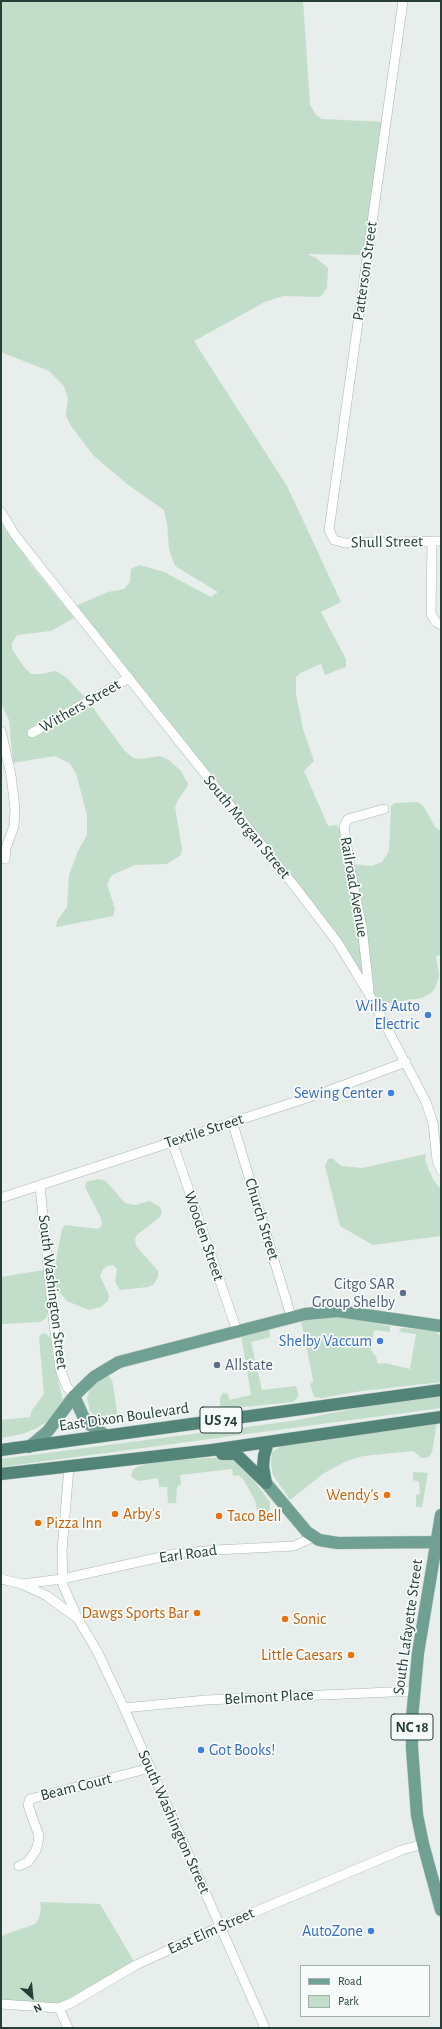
<!DOCTYPE html>
<style>
body{margin:0}
#map{position:relative;width:442px;height:2029px;overflow:hidden;background:#e7eeeb;font-family:"Alegreya Sans",sans-serif}
canvas{display:block}
.frame{position:absolute;inset:0;border:2px solid #263f38;pointer-events:none}
.legend{position:absolute;left:300px;top:1965px;width:130px;height:52px;box-sizing:border-box;background:#f7fbf9;border:1px solid #a3b0ac;margin:0;padding:5px 7px;list-style:none;font-size:12px;color:#263f38}
.legend li{display:flex;align-items:center;gap:8px;height:20px}
.legend b{width:20px;border:1px solid #a3b0ac}
.north{position:absolute;left:12px;top:1977px;width:40px;height:40px;-webkit-text-stroke:3px #f7fbf9;paint-order:stroke;rotate:153deg;font-size:11px;font-weight:700;line-height:16px;text-align:center;color:#263f38}
.north::after{content:'';display:block;margin:auto;width:14px;height:18px;background:#263f38;clip-path:polygon(50% 0,100% 100%,50% 72%,0 100%)}
</style>
<div id="map">
<canvas width="442" height="2029"></canvas>
<div class="frame"></div>
<ul class="legend">
<li><b style="height:5px;background:#6fa092"></b>Road</li>
<li><b style="height:11px;background:#c2ddc9"></b>Park</li>
</ul>
<div class="north">N</div>
</div>
<script>
const ctx = document.querySelector('canvas').getContext('2d');
ctx.lineJoin = 'round';
function fillPath(path, color) {
  ctx.fillStyle = color;
  ctx.fill(path, 'evenodd');
}
function shape(rows) {
  const path = new Path2D();
  for (const r of rows) {
    path.moveTo(r[0], r[1]);
    for (let i = 2; i < r.length; i += 2) path.lineTo(r[i], r[i + 1]);
  }
  return path;
}
function stroke(path, color, width, dash) {
  ctx.strokeStyle = color;
  ctx.lineWidth = width;
  ctx.lineCap = dash ? 'butt' : 'round';
  ctx.setLineDash(dash || []);
  ctx.stroke(path);
}
function label(font, color, halo, rows, align = 'center') {
  ctx.font = font + ' "Alegreya Sans",sans-serif';
  ctx.lineWidth = 3.5;
  ctx.setLineDash([]);
  ctx.textBaseline = 'middle';
  ctx.strokeStyle = halo;
  ctx.fillStyle = color;
  for (const [text, x, y, turn = 0] of rows) {
    ctx.save();
    ctx.translate(x, y);
    ctx.rotate((+turn || 0) * Math.PI / 180);
    ctx.textAlign = isNaN(turn) ? turn : align;
    if (halo) ctx.strokeText(text, 0, 0);
    ctx.fillText(text, 0, 0);
    ctx.restore();
  }
}
fillPath(shape([
 [1,1,303,1,310,105,316,115,322,119,386,122,367,255,307,254,316,258,328,268,327,287,322,295,318,297,283,296,265,302,194,341,287,486,341,602,321,612,346,659,346,667,325,675,321,664,302,672,296,677,296,694,303,729,314,761,304,771,328,826,337,825,345,840,350,864,372,866,382,862,389,851,391,806,395,803,418,802,424,807,435,827,441,831,441,955,436,956,439,976,435,988,431,993,422,998,376,1005,338,943,73,607,108,592,124,589,130,582,131,569,140,565,164,572,211,597,218,592,175,566,169,549,167,523,164,510,127,484,93,455,71,426,66,416,68,398,64,386,49,371,1,352],
 [1,523,32,566,74,618,51,631,17,635,12,643,12,649,24,667,31,674,41,674,56,671,67,678,88,701,124,750,133,758,142,759,160,756,169,760,181,771,188,784,186,789,179,798,175,807,182,849,181,855,167,864,135,865,112,875,107,884,115,909,113,916,56,927,57,921,67,907,69,875,78,851,87,835,87,815,76,773,69,763,55,756,13,763,9,720,1,703],
 [426,1154,425,1160,428,1168,434,1181,441,1189,441,1236,373,1245,340,1226,325,1166,328,1159,332,1158,341,1166,362,1168],
 [98,1179,106,1181,125,1203,135,1205,150,1201,160,1207,162,1212,160,1217,137,1235,135,1239,136,1246,158,1271,158,1277,154,1284,148,1287,120,1290,115,1282,117,1269,113,1265,108,1266,103,1269,100,1276,109,1295,108,1301,101,1307,89,1310,67,1301,54,1286,53,1275,62,1229,65,1225,98,1229,101,1227,102,1223,100,1216,85,1187,86,1182],
 [44,1270,49,1311,46,1318,40,1322,1,1324,1,1277],
 [321,1317,347,1318,390,1326,390,1332,374,1330,371,1350,376,1357,378,1364,385,1363,410,1369,416,1334,400,1332,399,1330,402,1328,437,1331,437,1334,441,1335,441,1382,362,1391,321,1398,314,1397,310,1384,313,1382,313,1379,301,1321],
 [269,1327,270,1337,251,1342,262,1390,296,1386,299,1396,293,1402,223,1409,220,1405,220,1398,223,1393,228,1394,229,1400,251,1395,241,1335],
 [45,1333,52,1339,52,1353,63,1401,53,1418,35,1429,22,1434,1,1438,1,1420,30,1417,32,1410,44,1394,39,1337,40,1335],
 [108,1373,113,1384,118,1420,107,1422,95,1417,90,1411,87,1398,90,1389],
 [441,1396,441,1408,1,1467,1,1459,292,1421,367,1406],
 [437,1422,432,1452,429,1457,422,1458,413,1451,363,1456,347,1461,324,1473,290,1500,273,1475,271,1464,272,1452,281,1446],
 [223,1457,235,1459,247,1471,270,1502,270,1509,266,1515,261,1515,257,1511,255,1500,243,1479,238,1475,233,1476,232,1469,180,1475,181,1484,177,1487,176,1503,168,1503,167,1487,159,1487,158,1478,138,1481,133,1478,131,1475,133,1470,137,1467,151,1462],
 [413,1472,428,1473,422,1507,416,1507,416,1495,420,1494,419,1482,413,1480],
 [40,1902,100,1904,136,1965,71,2003,1,2004,1,1936,35,1924,39,1918,41,1909]
]), '#c2ddc9');
const minor = shape([
 [403,1,329,530,334,540,345,543,441,541],
 [1,512,15,535,41,568,296,888,338,943,369,994,426,1102,433,1123,437,1160,441,1170],
 [432,541,431,614,436,622,441,625],
 [1,731,11,775,15,809,14,826,6,848,5,859],
 [32,733,129,678],
 [369,990,362,927,351,874,344,826,348,819,384,809],
 [232,1121,291,1316],
 [172,1141,237,1331],
 [40,1186,54,1325,60,1369,67,1387,74,1396],
 [1,1198,328,1091,406,1062],
 [69,1467,62,1551,63,1585,78,1619,97,1651,124,1708,265,2028],
 [1,1579,22,1584,62,1579,174,1554,216,1550,294,1546,314,1537],
 [22,1584,47,1596,77,1618],
 [124,1708,206,1700,415,1691],
 [19,1866,28,1862,36,1850,38,1843,39,1836,28,1805,30,1799,150,1768],
 [1,2004,59,2008,71,2003,136,1965,212,1930,402,1850,423,1844],
 [59,2008,68,2028]
]);
const primary = shape([
 [74,1396,83,1416,89,1424,105,1435],
 [29,1447,48,1431,74,1396,94,1377,119,1362,305,1314,338,1311,441,1326],
 [266,1483,307,1532,319,1540,338,1543,437,1542],
 [441,1515,418,1653,412,1718,412,1748,417,1815,423,1844,441,1910]
]);
const trunk = shape([
 [1,1450,441,1390],
 [222,1454,236,1454,266,1483],
 [1,1474,212,1450,441,1417],
 [266,1483,263,1467,264,1456,268,1442]
]);
stroke(minor, '#a9b6b2', 10);
stroke(primary, '#c2c9c7', 13);
stroke(trunk, '#c2c9c7', 13);
stroke(minor, '#fff', 9);
stroke(primary, '#6fa092', 12);
stroke(trunk, '#528578', 12);
for (const [x, y, r, color] of [
 [428,1015,4,"#3f7fe0"],
 [391,1093,4,"#3f7fe0"],
 [403,1293,4,"#5c6f8a"],
 [380,1341,4,"#3f7fe0"],
 [217,1365,4,"#5c6f8a"],
 [387,1495,4,"#e8710a"],
 [115,1514,4,"#e8710a"],
 [219,1516,4,"#e8710a"],
 [38,1523,4,"#e8710a"],
 [197,1613,4,"#e8710a"],
 [285,1619,4,"#e8710a"],
 [351,1655,4,"#e8710a"],
 [201,1750,4,"#3f7fe0"],
 [371,1931,4,"#3f7fe0"]
]) {
  const dot = new Path2D();
  dot.arc(x, y, r, 0, 2 * Math.PI);
  ctx.fillStyle = color;
  ctx.fill(dot);
  stroke(dot, '#f7fbf9', 1.5);
}
for (const [x, y, w] of [
 [221,1420,42],
 [412,1727,42]
]) {
  const box = new Path2D();
  box.roundRect(x - w / 2, y - 13, w, 26, 3);
  ctx.fillStyle = '#f7fbf9';
  ctx.fill(box);
  stroke(box, '#263f38', 1);
}
label('bold 15px', '#263f38', null, [
 ["US 74",221,1420],
 ["NC 18",412,1727]
]);
label('16px', '#263f38', '#f7fbf9', [
 ["Patterson Street",365,271,-82],
 ["Shull Street",387,542,-1],
 ["Withers Street",80,706,-30],
 ["South Morgan Street",247,827,51],
 ["Railroad Avenue",354,887,80],
 ["Textile Street",204,1131,-18],
 ["Church Street",262,1219,73],
 ["Wooden Street",204,1236,71],
 ["South Washington Street",53,1292,83],
 ["East Dixon Boulevard",124,1417,-8],
 ["Earl Road",188,1554,-8],
 ["South Lafayette Street",408,1627,-82],
 ["Belmont Place",269,1697,-3],
 ["Beam Court",76,1787,-14],
 ["South Washington Street",174,1822,66],
 ["East Elm Street",211,1931,-24]
]);
label('16px', '#366cbe', '#f7fbf9', [
 ["Wills Auto",420,1006],
 ["Electric",420,1024],
 ["Sewing Center",383,1093],
 ["Shelby Vaccum",372,1341],
 ["Got Books!",209,1750,"left"],
 ["AutoZone",363,1931]
], 'right');
label('16px', '#4e5e75', '#f7fbf9', [
 ["Citgo SAR",395,1284],
 ["Group Shelby",395,1302],
 ["Allstate",225,1365,"left"]
], 'right');
label('16px', '#c56008', '#f7fbf9', [
 ["Wendy's",379,1495,"right"],
 ["Arby's",123,1514],
 ["Taco Bell",227,1516],
 ["Pizza Inn",46,1523],
 ["Dawgs Sports Bar",189,1613,"right"],
 ["Sonic",293,1619],
 ["Little Caesars",343,1655,"right"]
], 'left');
</script>
